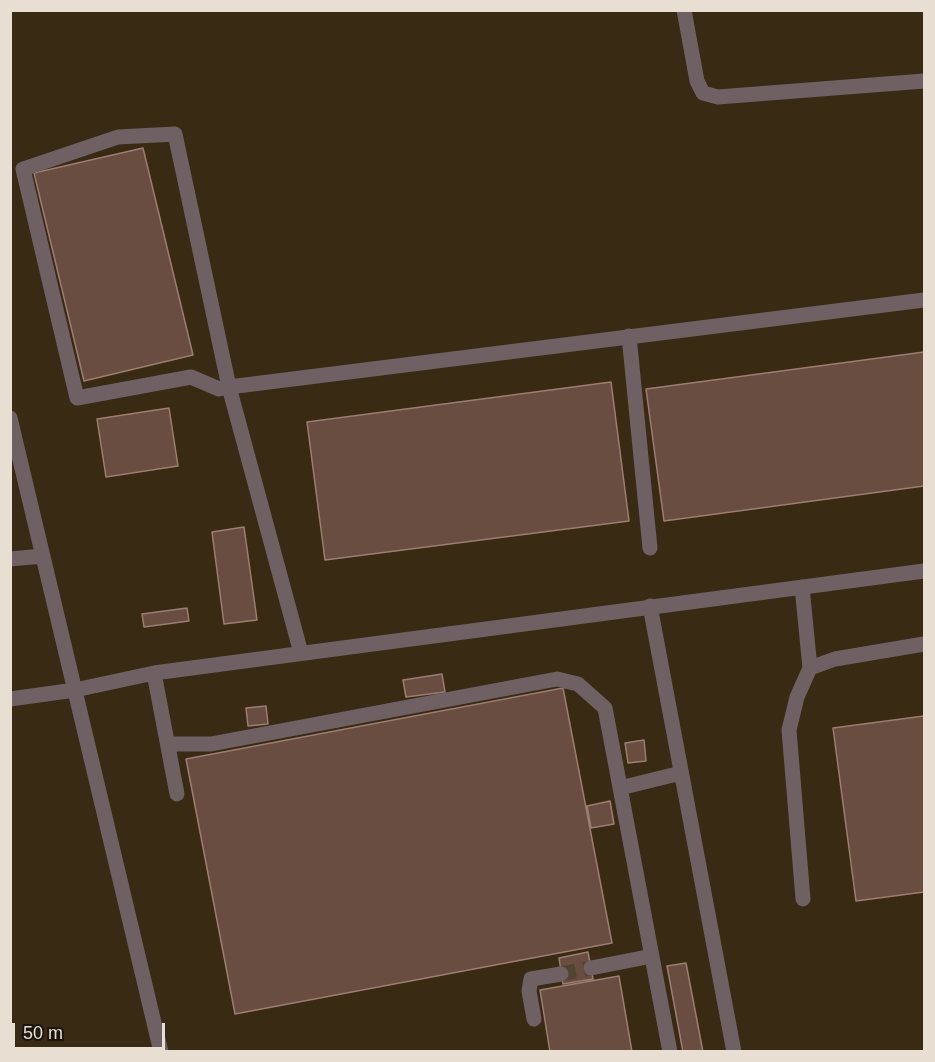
<!DOCTYPE html>
<style>
body{margin:0}
#map{position:relative;width:935px;height:1062px;overflow:hidden;background:#382a13;font-family:Arial,sans-serif}
canvas{display:block}
.frame{position:absolute;inset:0;border:12px solid #e8ded1;pointer-events:none}
.scale{position:absolute;left:12px;top:1023px;width:153px;height:27px;box-sizing:border-box;border:3px solid #e8ded1;border-top:0;padding-left:8px;font-size:18px;line-height:21px;white-space:nowrap;color:#e8ded1;-webkit-text-stroke:4px #1a140a;paint-order:stroke}
</style>
<div id="map">
<canvas width="935" height="1062"></canvas>
<div class="frame"></div>
<div class="scale">50 m</div>
</div>
<script>
const ctx = document.querySelector('canvas').getContext('2d');
ctx.lineJoin = 'round';
function fillPath(path, color) {
  ctx.fillStyle = color;
  ctx.fill(path, 'evenodd');
}
function shape(rows) {
  const path = new Path2D();
  for (const r of rows) {
    path.moveTo(r[0], r[1]);
    for (let i = 2; i < r.length; i += 2) path.lineTo(r[i], r[i + 1]);
  }
  return path;
}
function stroke(path, color, width, dash) {
  ctx.strokeStyle = color;
  ctx.lineWidth = width;
  ctx.lineCap = dash ? 'butt' : 'round';
  ctx.setLineDash(dash || []);
  ctx.stroke(path);
}
const building = shape([
 [143,148,193,355,84,381,34,173,143,148],
 [924,352,924,486,664,521,646,389,924,352],
 [611,382,629,521,325,560,307,422,611,382],
 [169,408,178,466,106,477,97,419,169,408],
 [244,527,257,620,224,624,212,532,244,527],
 [187,608,189,621,144,627,142,614,187,608],
 [442,674,445,692,406,697,403,680,442,674],
 [563,688,612,943,235,1014,186,759,563,688],
 [266,706,268,724,248,726,246,708,266,706],
 [924,716,924,892,856,901,833,728,924,716],
 [644,740,646,761,628,763,625,743,644,740],
 [610,801,614,824,591,828,587,806,610,801],
 [588,952,593,979,563,984,559,958,588,952],
 [686,963,703,1052,683,1052,667,966,686,963],
 [619,976,632,1052,550,1052,540,990,619,976]
]);
fillPath(building, '#694d41');
stroke(building, '#9c7e71', 1.5);
stroke(shape([
 [561,974,591,968]
]), '#524530', 15, [15, 8]);
stroke(shape([
 [684,10,697,81,703,93,718,97,924,81],
 [629,336,650,548],
 [10,418,161,1052],
 [10,559,43,556],
 [802,587,810,668],
 [650,606,734,1052],
 [301,653,229,387,175,134,118,137,23,169,77,398,191,377,219,389,229,387,924,300],
 [154,673,177,794],
 [10,699,75,690,154,673,924,571],
 [168,744,211,744,557,679,578,684,605,708,670,1052],
 [620,788,681,773],
 [803,899,789,730,797,697,810,668,835,659,924,644],
 [591,968,652,956],
 [534,1019,529,991,531,979,561,974]
]), '#6f6064', 15);
</script>
